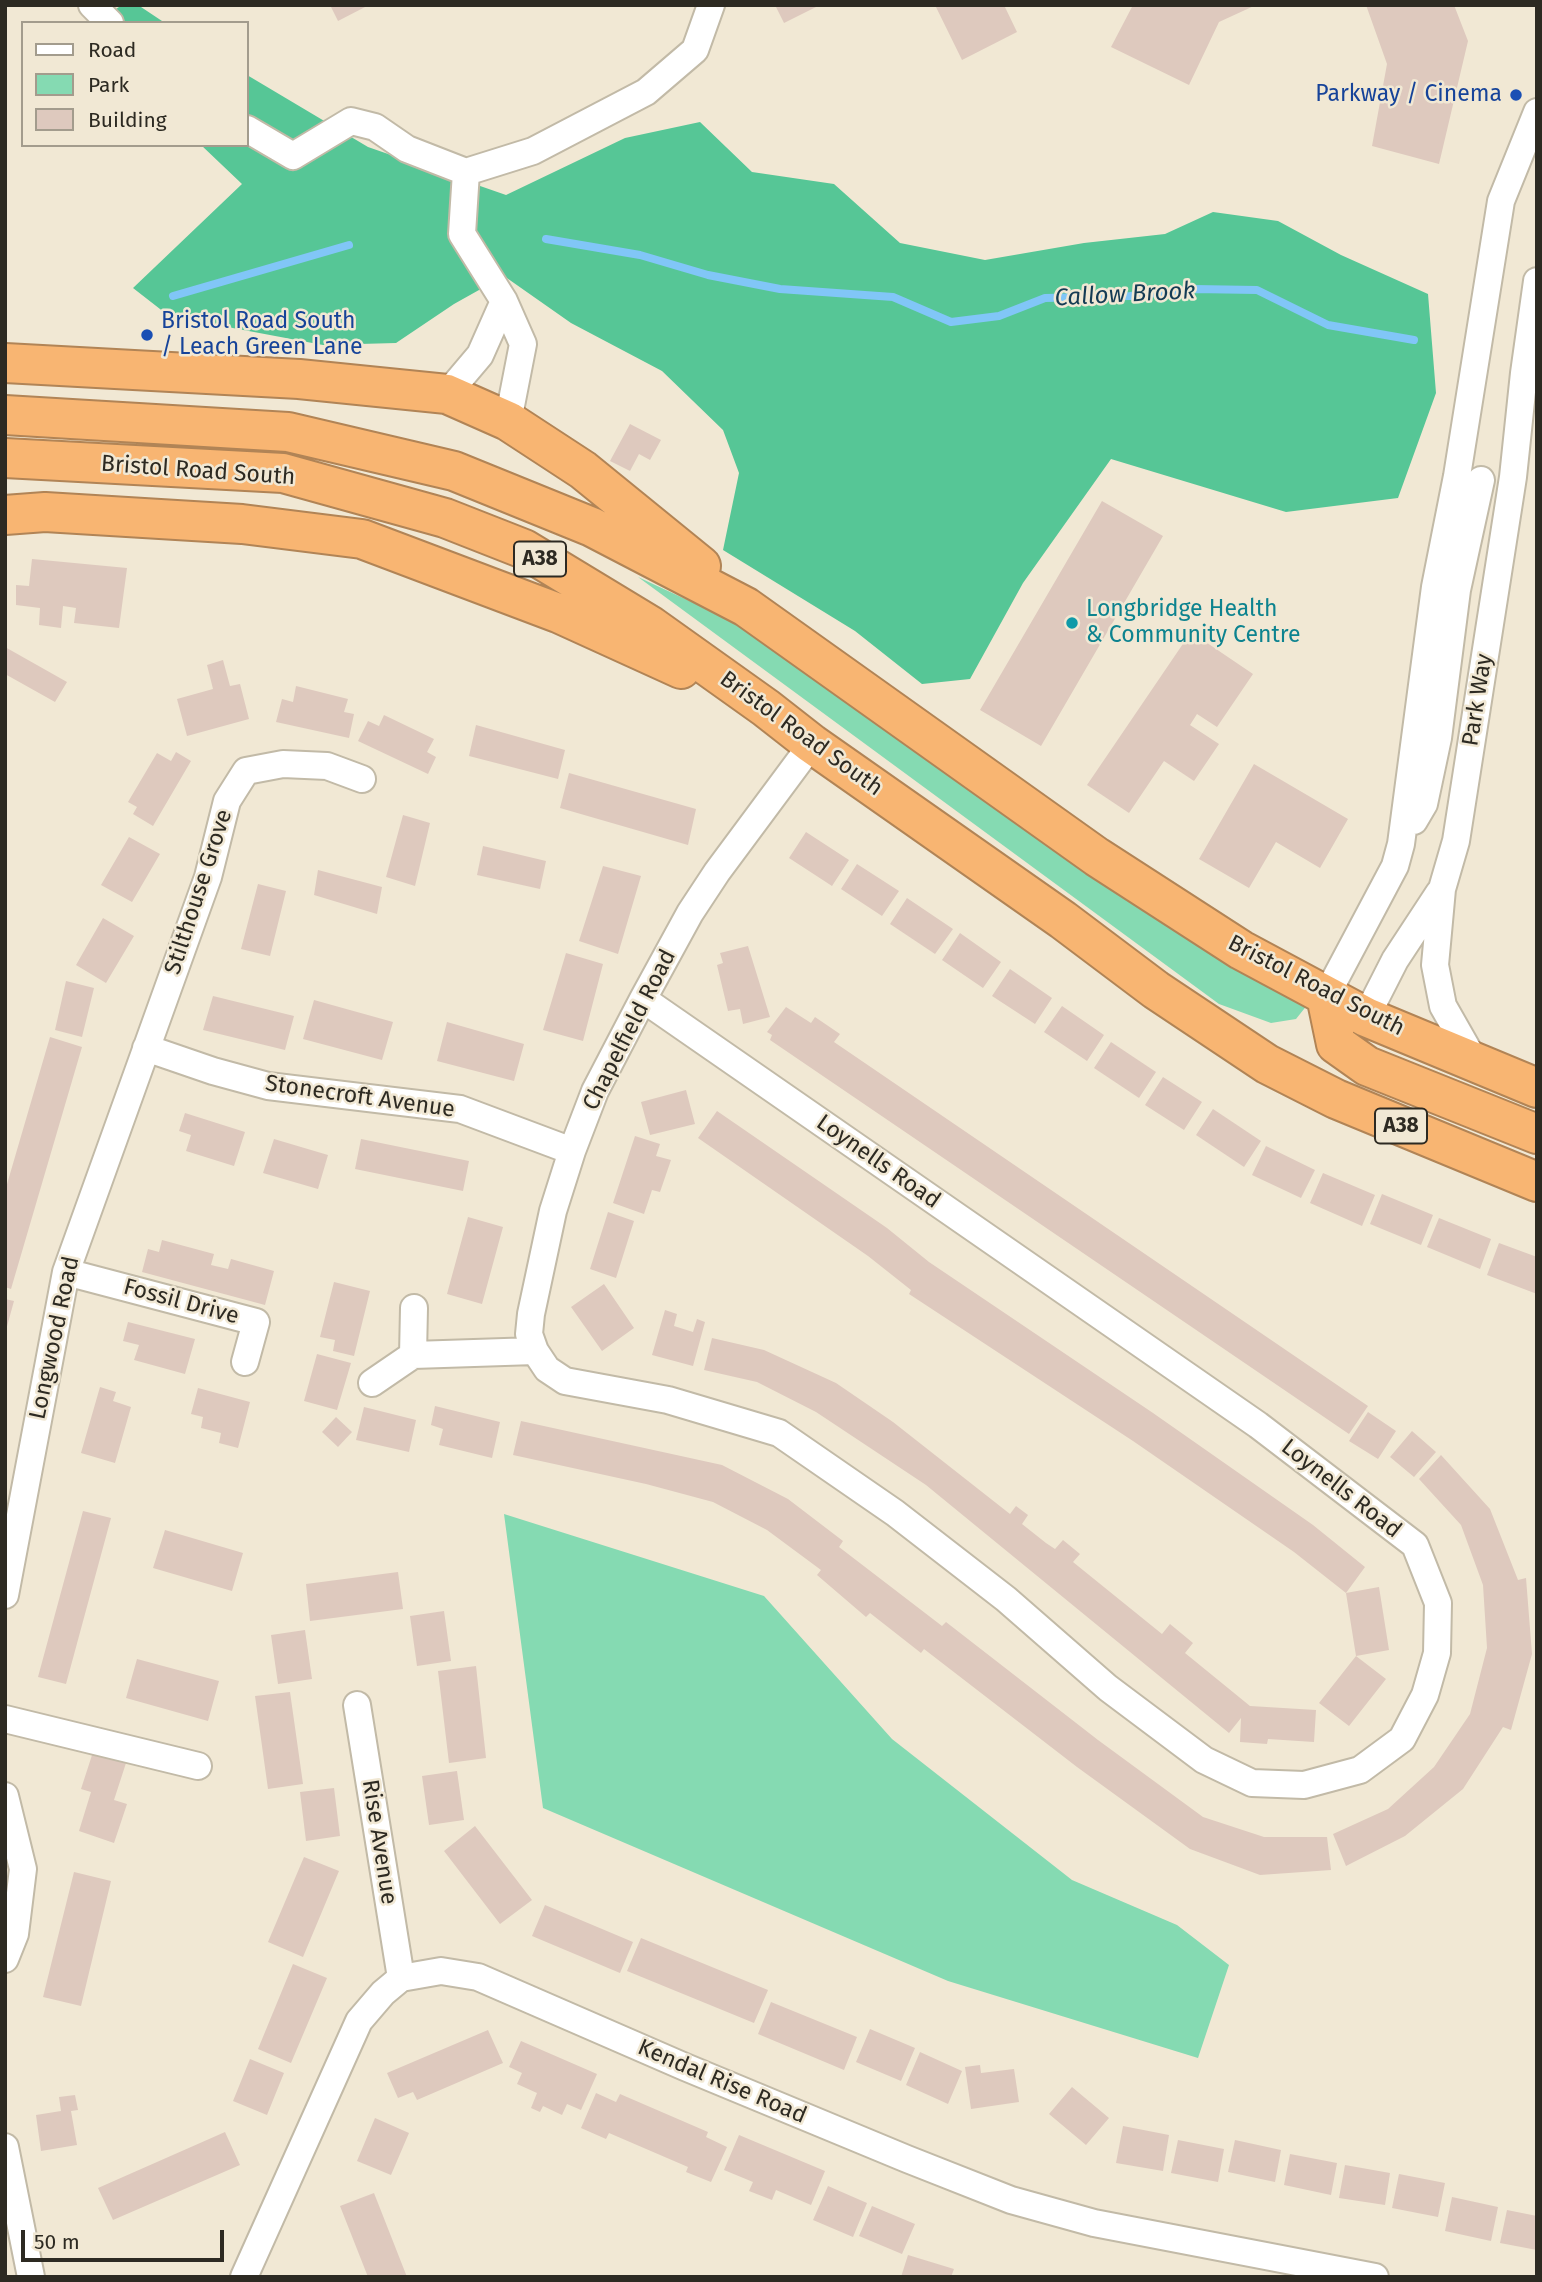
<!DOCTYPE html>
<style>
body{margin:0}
#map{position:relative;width:1542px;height:2282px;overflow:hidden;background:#f1e8d4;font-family:"Fira Sans",sans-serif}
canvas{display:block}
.frame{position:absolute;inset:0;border:7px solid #2d2a22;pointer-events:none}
.legend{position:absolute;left:21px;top:21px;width:228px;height:126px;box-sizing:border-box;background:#f1e8d4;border:2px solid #a39c8d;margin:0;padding:9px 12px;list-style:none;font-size:21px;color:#2d2a22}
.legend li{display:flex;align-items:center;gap:14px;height:35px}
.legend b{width:35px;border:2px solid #a39c8d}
.scale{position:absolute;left:21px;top:2230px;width:203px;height:32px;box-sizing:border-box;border:4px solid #2d2a22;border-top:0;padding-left:9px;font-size:21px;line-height:24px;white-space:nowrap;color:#2d2a22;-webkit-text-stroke:5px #f1e8d4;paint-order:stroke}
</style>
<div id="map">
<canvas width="1542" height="2282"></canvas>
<div class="frame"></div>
<ul class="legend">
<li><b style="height:9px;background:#fff"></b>Road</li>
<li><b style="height:19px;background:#85dab2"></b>Park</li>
<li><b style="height:19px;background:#dec9be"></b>Building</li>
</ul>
<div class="scale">50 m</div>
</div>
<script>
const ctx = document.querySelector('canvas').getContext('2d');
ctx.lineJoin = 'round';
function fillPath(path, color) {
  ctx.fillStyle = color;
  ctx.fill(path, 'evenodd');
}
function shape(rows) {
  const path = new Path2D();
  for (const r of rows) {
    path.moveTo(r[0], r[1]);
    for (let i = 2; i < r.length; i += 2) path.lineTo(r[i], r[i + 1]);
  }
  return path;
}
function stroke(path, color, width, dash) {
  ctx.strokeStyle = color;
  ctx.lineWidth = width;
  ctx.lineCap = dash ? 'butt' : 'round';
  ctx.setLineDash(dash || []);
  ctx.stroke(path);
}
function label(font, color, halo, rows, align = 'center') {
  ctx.font = font + ' "Fira Sans",sans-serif';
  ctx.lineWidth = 5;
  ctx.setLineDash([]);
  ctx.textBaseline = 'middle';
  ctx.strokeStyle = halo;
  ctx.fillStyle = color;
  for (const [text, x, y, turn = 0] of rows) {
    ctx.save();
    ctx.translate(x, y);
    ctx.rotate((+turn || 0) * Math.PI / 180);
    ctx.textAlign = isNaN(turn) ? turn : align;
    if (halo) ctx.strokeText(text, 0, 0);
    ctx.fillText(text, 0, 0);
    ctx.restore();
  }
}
fillPath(shape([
 [638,577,741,625,1258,981,1308,1004,1296,1019,1271,1023,1219,1004],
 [504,1514,764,1596,892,1739,1072,1880,1177,1925,1229,1965,1198,2058,948,1981,543,1808]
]), '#85dab2');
fillPath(shape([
 [122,5,138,5,165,23,95,23],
 [247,75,368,147,506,195,625,138,700,122,752,172,834,184,900,243,985,260,1084,243,1165,234,1213,212,1278,221,1341,255,1428,294,1436,393,1398,498,1286,512,1111,459,1023,583,970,679,922,684,855,631,723,550,739,473,723,430,662,371,571,323,504,276,454,304,396,343,323,345,169,316,133,288,242,184,201,145,247,145]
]), '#56c696');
stroke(shape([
 [546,239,640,255,708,275,780,289,893,297,951,322,999,316,1045,298,1130,296,1194,289,1257,290,1328,325,1414,340],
 [173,296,349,245]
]), '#81c6f7', 8);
fillPath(shape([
 [330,5,369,5,338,21],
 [775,5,820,5,784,23],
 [935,5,1004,5,1017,32,962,60],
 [1133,5,1256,5,1219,22,1189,85,1111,47],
 [1366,5,1454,5,1468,41,1439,164,1372,146,1387,64],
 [630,424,661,440,650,460,639,454,630,471,610,461],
 [1102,501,1163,536,1041,746,980,710],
 [32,559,127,568,119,628,74,623,76,608,63,606,61,628,39,625,40,608,16,605,16,585,29,586],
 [1191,632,1253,674,1217,727,1197,714,1190,725,1219,744,1194,781,1164,761,1129,813,1087,785],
 [5,647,67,682,55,702,5,674],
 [223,660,230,686,240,684,249,719,187,736,177,699,213,689,207,665],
 [296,686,348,699,344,712,354,714,349,738,276,722,282,699,293,702],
 [384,715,434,739,427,752,436,757,428,774,358,741,368,721,379,726],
 [476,725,565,750,558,779,469,756],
 [176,752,191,761,153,826,133,814,137,807,128,802,157,753,171,761],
 [1254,764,1348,819,1320,868,1276,842,1249,888,1199,859],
 [569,773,696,809,688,845,560,808],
 [403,815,430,823,415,886,386,877],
 [806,832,849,860,832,886,789,858],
 [129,837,160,854,132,902,101,885],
 [483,846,546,861,540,889,477,875],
 [857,864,899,891,882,916,841,889],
 [603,866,641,876,618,954,579,941],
 [318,870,382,887,377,914,314,895],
 [258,884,286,891,270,956,241,949],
 [907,898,953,929,935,954,890,924],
 [103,918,134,936,106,983,76,965],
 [960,933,1001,962,983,988,942,960],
 [748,946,770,1017,743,1024,740,1009,728,1011,717,965,723,963,720,953],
 [566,953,603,964,583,1041,543,1030],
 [1010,969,1052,998,1035,1024,992,996],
 [66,981,94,988,82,1037,55,1030],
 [213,996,294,1016,285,1050,203,1030],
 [314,1000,393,1022,382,1060,303,1039],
 [1062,1006,1104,1035,1087,1061,1044,1032],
 [786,1007,811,1023,815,1017,840,1034,834,1042,1368,1406,1349,1434,770,1040,772,1035,767,1032],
 [447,1022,524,1044,514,1081,437,1061],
 [50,1037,82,1047,11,1289,5,1287,5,1191],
 [1111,1042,1156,1072,1139,1098,1094,1068],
 [1163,1077,1202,1102,1184,1130,1145,1105],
 [686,1090,695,1124,650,1135,641,1102],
 [1213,1109,1261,1141,1244,1167,1196,1135],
 [717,1111,887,1228,929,1262,1153,1413,1313,1525,1365,1567,1346,1593,1294,1552,1133,1441,909,1294,911,1290,868,1256,698,1138],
 [185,1113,245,1132,234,1166,186,1151,191,1135,179,1131],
 [635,1136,660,1144,656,1156,671,1160,660,1192,652,1190,644,1214,613,1203],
 [274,1139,328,1155,318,1189,263,1173],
 [361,1139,469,1161,463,1191,355,1169],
 [1266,1146,1315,1170,1301,1198,1252,1175],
 [1323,1173,1375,1195,1362,1226,1310,1203],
 [1382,1194,1433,1215,1421,1245,1370,1224],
 [608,1212,634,1221,616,1278,590,1269],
 [468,1217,503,1227,482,1304,447,1294],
 [1439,1218,1491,1239,1480,1269,1427,1247],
 [162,1240,214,1254,211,1265,228,1269,231,1259,274,1271,265,1305,142,1272,148,1249,159,1252],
 [1499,1243,1537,1257,1537,1294,1487,1275],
 [334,1282,370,1291,354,1356,333,1351,335,1340,320,1337],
 [604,1284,634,1328,602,1351,571,1307],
 [5,1299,14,1301,6,1330,5,1330],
 [665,1310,677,1314,674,1326,693,1332,697,1319,705,1322,693,1366,652,1355],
 [128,1322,195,1339,185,1374,134,1360,139,1345,123,1341],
 [712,1338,764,1350,836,1383,893,1422,1010,1514,1016,1506,1028,1515,1022,1524,1046,1543,1055,1549,1063,1540,1080,1554,1073,1562,1162,1634,1170,1624,1193,1643,1185,1653,1250,1706,1316,1710,1314,1742,1268,1739,1267,1744,1240,1742,1241,1718,1229,1733,926,1485,816,1412,757,1382,704,1370],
 [317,1354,351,1363,337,1410,304,1401],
 [100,1387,116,1392,113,1401,131,1407,115,1463,81,1453],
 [198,1388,250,1402,238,1448,219,1443,221,1433,201,1428,203,1417,191,1414],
 [435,1406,500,1422,492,1458,439,1445,443,1429,431,1425],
 [364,1407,416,1420,409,1452,356,1440],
 [1368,1412,1396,1431,1378,1459,1349,1441],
 [336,1417,352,1432,338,1447,322,1432],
 [521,1421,722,1465,788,1499,843,1541,839,1547,942,1626,946,1622,1098,1740,1203,1817,1264,1837,1327,1837,1331,1870,1260,1875,1190,1849,1077,1767,924,1649,921,1653,870,1613,866,1617,817,1575,821,1570,767,1530,713,1502,646,1484,513,1455],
 [1412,1431,1436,1452,1414,1477,1390,1457],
 [1441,1455,1490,1509,1518,1580,1526,1578,1532,1654,1511,1730,1503,1727,1463,1789,1405,1836,1346,1866,1333,1834,1388,1809,1434,1767,1470,1714,1487,1648,1483,1585,1461,1525,1419,1479],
 [83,1511,111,1518,66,1684,38,1677],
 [165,1530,243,1553,232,1591,153,1568],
 [398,1572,403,1609,310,1621,306,1584],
 [1379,1587,1389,1650,1356,1656,1346,1593],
 [444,1611,451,1661,417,1666,410,1616],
 [305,1630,312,1679,278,1684,271,1635],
 [1356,1656,1386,1679,1349,1726,1319,1703],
 [137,1659,219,1681,208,1721,126,1698],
 [476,1666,486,1758,449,1763,438,1671],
 [290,1692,303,1784,268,1789,255,1696],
 [93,1752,126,1763,114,1800,127,1804,114,1843,79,1831,91,1792,81,1789],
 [457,1771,464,1820,429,1825,422,1776],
 [334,1788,340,1836,306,1841,300,1792],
 [475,1826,532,1900,500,1924,444,1851],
 [304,1857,339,1871,303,1957,268,1942],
 [74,1872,111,1881,81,2006,43,1997],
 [545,1905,633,1942,620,1973,532,1936],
 [641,1938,768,1990,754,2023,627,1971],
 [293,1964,327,1978,291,2063,258,2049],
 [771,2002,857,2037,844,2070,758,2034],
 [870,2029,915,2048,901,2081,856,2062],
 [488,2030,503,2063,417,2100,413,2092,398,2098,387,2073],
 [521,2041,597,2074,581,2110,567,2104,562,2115,543,2106,540,2112,531,2108,537,2093,517,2084,522,2073,509,2067],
 [920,2052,962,2071,948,2104,906,2085],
 [250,2059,284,2073,267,2115,233,2101],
 [980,2065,981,2073,1014,2069,1019,2102,971,2109,965,2067],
 [1072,2087,1109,2118,1086,2145,1049,2114],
 [596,2093,616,2102,620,2094,708,2132,706,2137,727,2147,711,2182,686,2172,688,2167,609,2133,606,2139,581,2128],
 [75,2095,78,2110,71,2111,77,2145,41,2151,36,2115,61,2111,59,2097],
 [375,2118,409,2133,391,2175,357,2161],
 [1123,2126,1169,2135,1163,2171,1116,2163],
 [225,2132,240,2165,113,2220,98,2188],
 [739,2135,825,2171,811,2205,776,2190,772,2200,749,2191,753,2182,724,2170],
 [1178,2140,1224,2149,1218,2182,1171,2173],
 [1235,2140,1281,2150,1275,2182,1228,2172],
 [1290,2154,1337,2163,1331,2195,1284,2185],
 [1345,2165,1390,2173,1385,2205,1339,2198],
 [1399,2174,1445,2183,1438,2217,1392,2208],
 [828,2186,867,2203,853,2237,813,2220],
 [374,2193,407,2277,368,2277,340,2206],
 [1452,2197,1498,2207,1491,2241,1445,2231],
 [872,2206,915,2224,902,2254,859,2236],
 [1507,2210,1537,2216,1537,2250,1500,2243],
 [908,2255,954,2269,951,2277,901,2277]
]), '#dec9be');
const minor = shape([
 [92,5,110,23],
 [247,129,293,156,351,121,375,127,407,149,466,172,533,151,646,92,695,50,711,5],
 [466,172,462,234,504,301,523,344,508,421],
 [447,394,480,355,504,301],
 [1414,821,1424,804,1438,738,1457,590,1481,480],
 [1326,996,1395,866,1401,844,1435,587,1457,476,1501,201,1537,112],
 [643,999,1258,1425,1415,1545,1438,1603,1437,1653,1425,1695,1402,1739,1360,1770,1304,1785,1252,1783,1204,1760,1108,1688,1006,1599,895,1513,779,1433,668,1400,565,1381,547,1369,535,1351,529,1334,531,1314,553,1211,572,1151,595,1091,643,999,690,913,717,872,812,744],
 [1366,1017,1395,960,1439,893],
 [146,1048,213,1071,268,1086,460,1109,572,1151],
 [1476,1064,1443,1006,1435,965,1442,889,1456,841,1513,477,1524,373,1537,281],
 [66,1272,256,1322,245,1362],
 [413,1355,535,1351],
 [372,1383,413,1355,414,1308],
 [5,1595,66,1272,208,877,227,801,246,771,283,764,327,766,362,779],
 [357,1705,401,1978],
 [5,1719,198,1766],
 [5,1796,23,1869,15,1934,5,1959],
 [5,2147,31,2277],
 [244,2277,359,2021,383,1993,401,1978,441,1971,478,1977,685,2067,907,2159,1011,2200,1094,2223,1375,2277]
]);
const highway = shape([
 [5,363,299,379,447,394,508,421,583,470,701,566],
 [5,415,288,432,454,471,592,527,746,607,1097,857,1241,950,1366,1017,1537,1088],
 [5,458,283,473,445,518,524,549,651,626,766,708,812,744,1063,920,1156,990,1267,1064,1336,1099,1537,1182],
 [5,515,45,512,242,524,362,539,558,613,681,669],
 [1326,996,1336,1044,1367,1066,1537,1134]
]);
stroke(minor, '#c2baa7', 30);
stroke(highway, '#b18456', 42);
stroke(minor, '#fff', 26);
stroke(highway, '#f8b572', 38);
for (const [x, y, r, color] of [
 [1516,95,7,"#1a4fb4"],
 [147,335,7,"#1a4fb4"],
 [1072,623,7,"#0f9aa8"]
]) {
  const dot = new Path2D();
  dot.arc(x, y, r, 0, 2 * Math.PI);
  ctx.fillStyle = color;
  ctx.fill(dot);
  stroke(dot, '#f1e8d4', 2.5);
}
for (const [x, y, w] of [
 [540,559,52],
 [1401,1126,52]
]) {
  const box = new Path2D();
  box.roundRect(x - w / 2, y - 17.5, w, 35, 5);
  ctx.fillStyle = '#f1e8d4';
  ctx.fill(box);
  stroke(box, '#2d2a22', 2);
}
label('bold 21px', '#2d2a22', null, [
 ["A38",540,559],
 ["A38",1401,1126]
]);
label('23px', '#164399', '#f1e8d4', [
 ["Parkway / Cinema",1502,95],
 ["Bristol Road South",161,322,"left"],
 ["/ Leach Green Lane",161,348,"left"]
], 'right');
label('23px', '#2d2a22', '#f1e8d4', [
 ["Bristol Road South",198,471,4],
 ["Park Way",1478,700,-81],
 ["Bristol Road South",801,734,36],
 ["Stilthouse Grove",199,892,-72],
 ["Bristol Road South",1316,986,27],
 ["Chapelfield Road",630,1030,-63],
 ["Stonecroft Avenue",360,1097,8],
 ["Loynells Road",878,1162,35],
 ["Fossil Drive",181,1302,15],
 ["Longwood Road",55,1338,-78],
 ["Loynells Road",1341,1489,38],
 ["Rise Avenue",379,1842,81],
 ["Kendal Rise Road",722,2082,23]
]);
label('23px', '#0d838f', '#f1e8d4', [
 ["Longbridge Health",1086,610],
 ["& Community Centre",1086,636]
], 'left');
label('italic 24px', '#143b54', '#f1e8d4', [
 ["Callow Brook",1125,295,-3]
]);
</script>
